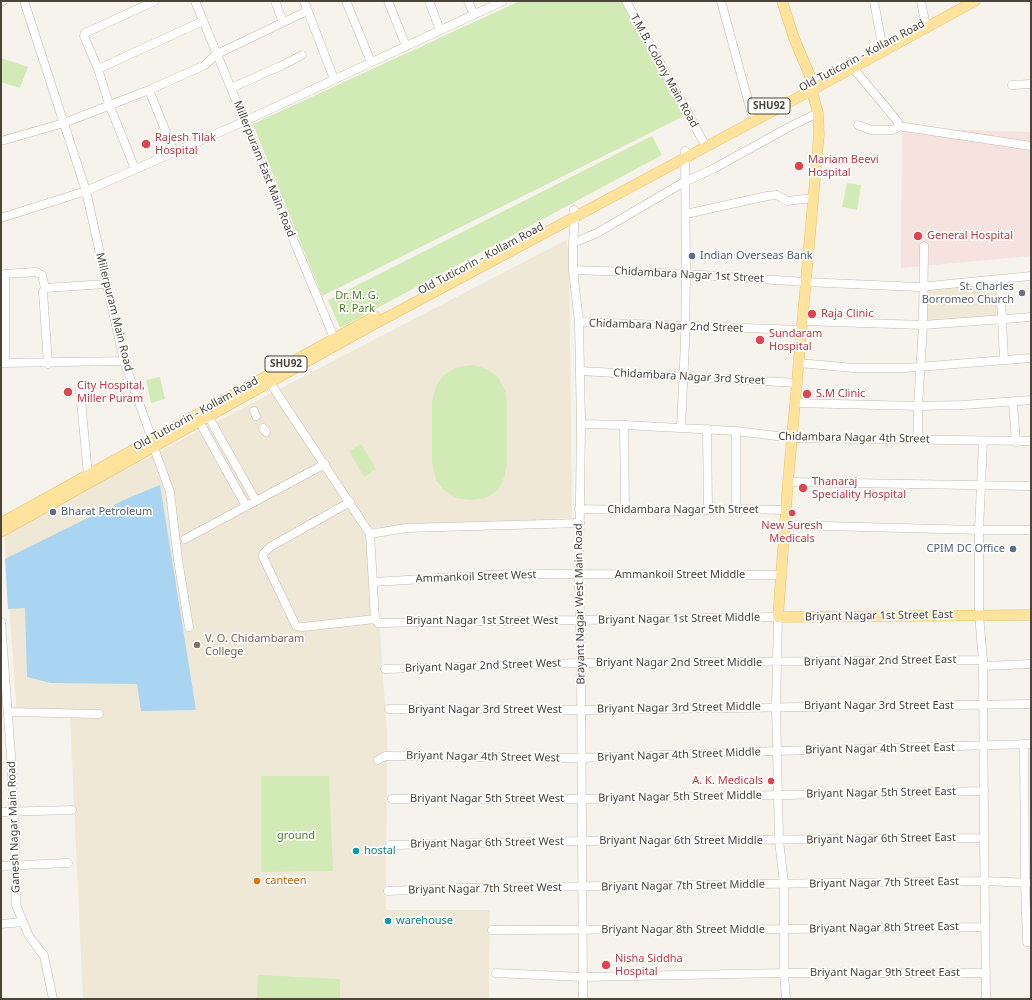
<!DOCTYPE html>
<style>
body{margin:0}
#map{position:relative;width:1032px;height:1000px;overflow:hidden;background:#f6f3ec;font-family:"Noto Sans",sans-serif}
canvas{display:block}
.frame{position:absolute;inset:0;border:2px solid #4b4439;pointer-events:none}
</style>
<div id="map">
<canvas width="1032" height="1000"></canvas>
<div class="frame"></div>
</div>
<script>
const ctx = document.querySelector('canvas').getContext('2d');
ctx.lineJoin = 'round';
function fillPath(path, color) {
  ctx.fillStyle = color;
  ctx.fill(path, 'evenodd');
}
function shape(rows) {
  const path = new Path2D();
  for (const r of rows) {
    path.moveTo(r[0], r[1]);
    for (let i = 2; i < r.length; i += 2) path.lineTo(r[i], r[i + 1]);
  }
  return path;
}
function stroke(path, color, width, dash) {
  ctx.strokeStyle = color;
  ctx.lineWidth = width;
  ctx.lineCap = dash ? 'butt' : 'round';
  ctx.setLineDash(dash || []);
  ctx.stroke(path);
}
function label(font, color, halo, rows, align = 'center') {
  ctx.font = font + ' "Noto Sans",sans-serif';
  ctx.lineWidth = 3.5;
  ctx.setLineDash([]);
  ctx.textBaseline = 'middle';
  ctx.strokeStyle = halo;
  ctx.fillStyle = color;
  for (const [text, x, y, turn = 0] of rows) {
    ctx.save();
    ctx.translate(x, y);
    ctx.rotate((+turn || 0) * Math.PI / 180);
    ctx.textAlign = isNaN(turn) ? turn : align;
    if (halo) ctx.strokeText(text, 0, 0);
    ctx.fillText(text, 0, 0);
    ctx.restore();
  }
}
fillPath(shape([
 [566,240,569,254,572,518,367,528,376,574,387,733,386,910,490,910,489,999,83,999,70,717,17,717,4,532],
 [998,284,1000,317,927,322,925,288]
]), '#efe8d6');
fillPath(shape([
 [902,128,1031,132,1031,256,901,268]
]), '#f6e3e0');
fillPath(shape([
 [520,1,621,1,684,116,322,296,253,124],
 [1,58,28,67,20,88,1,82],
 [652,136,662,155,340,328,328,300],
 [847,183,861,185,857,210,842,207],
 [473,365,487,369,498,377,505,390,507,403,507,462,504,478,498,490,486,498,471,500,456,498,444,490,436,480,432,463,432,402,436,386,444,375,457,367],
 [160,377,165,399,151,403,146,380],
 [361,444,376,469,364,477,349,451],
 [261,776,329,776,333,871,261,872],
 [258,975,340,979,340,999,257,999]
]), '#d2eab5');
fillPath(shape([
 [160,485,196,710,141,711,137,684,51,683,27,677,25,608,8,609,5,559,126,499]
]), '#a9d4f2');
const minor = shape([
 [24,1,86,191,124,361,152,439,154,448,170,492,178,560,189,627],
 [195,1,334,338],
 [275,1,283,22],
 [304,1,334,79],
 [346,1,371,62],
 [388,1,406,46],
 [429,1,440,30],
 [468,1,474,14],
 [626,1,703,141],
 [721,1,752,115],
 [874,1,882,45],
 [921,1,925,22],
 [1,2,3,1],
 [849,63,898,122,897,128,892,130,871,130,858,125],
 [98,69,203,21],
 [1012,85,1031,84],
 [231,88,283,65,302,55],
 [149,90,174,152],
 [898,126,1031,146],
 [1,141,64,123,149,90,205,65,215,55,307,11],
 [135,169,109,104,98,69,84,36,85,33,155,1],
 [574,210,575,216,573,243,573,270,579,322,581,424,579,575,581,663,583,999],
 [686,214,767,196,777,195,787,201,813,198],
 [1,218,86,191,245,121,503,1],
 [573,243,597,233,686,181,713,169,791,126,818,113],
 [573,270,686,274,805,282,919,287,1031,276],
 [1000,279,1004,360],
 [45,288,106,284],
 [803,321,923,325,1031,317],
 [579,322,801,330],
 [1,363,124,361],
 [5,363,5,274,36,272,42,275,45,288,43,292,48,364],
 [799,363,854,368,905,368,1031,358],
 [580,371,798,383],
 [267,378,370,534,375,619,378,623,778,617,776,707,779,840,784,884,784,973,786,999],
 [80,390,88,475],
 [1013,402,1016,442],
 [796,403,918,406,963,405,1031,400],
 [254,411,256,416],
 [208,416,256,501],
 [199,421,246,506],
 [581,424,624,425,736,431,793,438,1031,441],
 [624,425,625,510],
 [263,428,266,432],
 [681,428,685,342,686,274,685,151],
 [707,429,708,510],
 [918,439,918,406,923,325,924,246],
 [983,441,979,530,979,615,983,660,984,838,986,999],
 [788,482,1031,486],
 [350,502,270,547,264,553,263,557,296,626,303,627,375,619],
 [579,509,676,511,736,509,786,510],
 [736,509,736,431],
 [785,525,979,530,1031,530],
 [370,534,406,528,580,523],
 [185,539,325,464],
 [374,582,488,575,538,574,781,575],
 [1,622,11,756,15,841,16,905,29,936,44,956,53,999],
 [983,666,1031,664],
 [385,669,581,663,983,660],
 [389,709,581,710,1031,704],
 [8,712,99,714],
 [1024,744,1025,883,1027,942,1031,942],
 [378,760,385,756,582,758,777,751,1031,744],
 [392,799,582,799,984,791],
 [1,812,72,810],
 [390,845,583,841,984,838],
 [1,866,68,863],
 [388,891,458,888,984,881,1031,883],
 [1,924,23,922],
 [492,930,784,929,985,927],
 [496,973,582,977,784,973,986,973]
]);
const major = shape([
 [782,1,794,38,810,76,810,84,818,113,819,134,788,482,778,617,1031,615],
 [1,523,375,316],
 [1,532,369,327,812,90,975,1]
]);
stroke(minor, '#c2bbae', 9);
stroke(major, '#e6c16a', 11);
stroke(minor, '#fff', 8);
stroke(major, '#ffe39c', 10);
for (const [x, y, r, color] of [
 [146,144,5,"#e0444e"],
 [799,166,5,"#e0444e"],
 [918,236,5,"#e0444e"],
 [692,256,4,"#5c6f8a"],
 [1022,293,4,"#6b7280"],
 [812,314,5,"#e0444e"],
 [760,340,5,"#e0444e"],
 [68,392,5,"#e0444e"],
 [807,394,5,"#e0444e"],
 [803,488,5,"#e0444e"],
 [53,512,4,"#5c6f8a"],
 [792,513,4,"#e0444e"],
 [1013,549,4,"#5c6f8a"],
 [197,645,4,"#8d6e63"],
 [771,781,4,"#e0444e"],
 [356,851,4,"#0f9aa8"],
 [257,881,4,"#e8710a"],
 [388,921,4,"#0f9aa8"],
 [606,965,5,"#e0444e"]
]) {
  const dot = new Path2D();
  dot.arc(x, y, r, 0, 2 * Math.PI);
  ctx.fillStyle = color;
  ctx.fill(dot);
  stroke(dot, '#fff', 1.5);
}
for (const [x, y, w] of [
 [769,106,42],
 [286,364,42]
]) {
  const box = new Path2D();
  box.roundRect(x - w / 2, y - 8, w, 16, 3);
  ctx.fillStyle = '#fff';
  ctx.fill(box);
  stroke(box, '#4b4439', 1);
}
label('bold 10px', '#4b4439', null, [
 ["SHU92",769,106],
 ["SHU92",286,364]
]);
label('11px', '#4b4439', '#fff', [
 ["Old Tuticorin - Kollam Road",862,56,-28],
 ["T.M.B. Colony Main Road",664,71,61],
 ["Millerpuram East Main Road",264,169,68],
 ["Old Tuticorin - Kollam Road",481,259,-28],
 ["Chidambara Nagar 1st Street",689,275,3],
 ["Millerpuram Main Road",114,312,76],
 ["Chidambara Nagar 2nd Street",666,326,2],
 ["Chidambara Nagar 3rd Street",689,377,3],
 ["Old Tuticorin - Kollam Road",196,414,-29],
 ["Chidambara Nagar 4th Street",854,438,1],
 ["Chidambara Nagar 5th Street",683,510],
 ["Ammankoil Street Middle",680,575],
 ["Ammankoil Street West",476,577,-2],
 ["Brayant Nagar West Main Road",580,604,-91],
 ["Briyant Nagar 1st Street East",879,616,-1],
 ["Briyant Nagar 1st Street Middle",679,619,-1],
 ["Briyant Nagar 1st Street West",482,621],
 ["Briyant Nagar 2nd Street East",880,661,-1],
 ["Briyant Nagar 2nd Street Middle",679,663],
 ["Briyant Nagar 2nd Street West",483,666,-2],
 ["Briyant Nagar 3rd Street East",879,706],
 ["Briyant Nagar 3rd Street Middle",679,708,-1],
 ["Briyant Nagar 3rd Street West",485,710],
 ["Briyant Nagar 4th Street East",880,749,-1],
 ["Briyant Nagar 4th Street Middle",679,755,-2],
 ["Briyant Nagar 4th Street West",483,757,1],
 ["Briyant Nagar 5th Street East",881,793,-1],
 ["Briyant Nagar 5th Street Middle",680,797,-1],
 ["Briyant Nagar 5th Street West",487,799],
 ["Ganesh Nagar Main Road",14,827,-92],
 ["Briyant Nagar 6th Street East",881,839,-1],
 ["Briyant Nagar 6th Street Middle",681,841],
 ["Briyant Nagar 6th Street West",487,843,-1],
 ["Briyant Nagar 7th Street East",884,883,-1],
 ["Briyant Nagar 7th Street Middle",683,886,-1],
 ["Briyant Nagar 7th Street West",485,889,-1],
 ["Briyant Nagar 8th Street East",884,928,-1],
 ["Briyant Nagar 8th Street Middle",683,930],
 ["Briyant Nagar 9th Street East",885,973]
]);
label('11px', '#be3a42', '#fff', [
 ["Rajesh Tilak",155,138],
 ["Hospital",155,151],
 ["Mariam Beevi",808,160],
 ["Hospital",808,173],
 ["General Hospital",927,236],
 ["Raja Clinic",821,314],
 ["Sundaram",769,334],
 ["Hospital",769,347],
 ["City Hospital,",77,386],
 ["Miller Puram",77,399],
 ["S.M Clinic",816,394],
 ["Thanaraj",812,482],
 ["Speciality Hospital",812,495],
 ["New Suresh",792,526,"center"],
 ["Medicals",792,539,"center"],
 ["A. K. Medicals",763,781,"right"],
 ["Nisha Siddha",615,959],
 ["Hospital",615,972]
], 'left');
label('11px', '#4e5e75', '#fff', [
 ["Indian Overseas Bank",700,256],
 ["Bharat Petroleum",61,512],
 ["CPIM DC Office",1005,549,"right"]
], 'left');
label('11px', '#5b616d', '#fff', [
 ["St. Charles",1014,287],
 ["Borromeo Church",1014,300]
], 'right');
label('11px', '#4a7f2a', '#fff', [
 ["Dr. M. G.",357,296],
 ["R. Park",357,309],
 ["ground",296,836]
]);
label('11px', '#785e54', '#fff', [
 ["V. O. Chidambaram",205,639],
 ["College",205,652]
], 'left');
label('11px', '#0d838f', '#fff', [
 ["hostal",364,851],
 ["warehouse",396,921]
], 'left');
label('11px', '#c56008', '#fff', [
 ["canteen",265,881]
], 'left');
</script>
